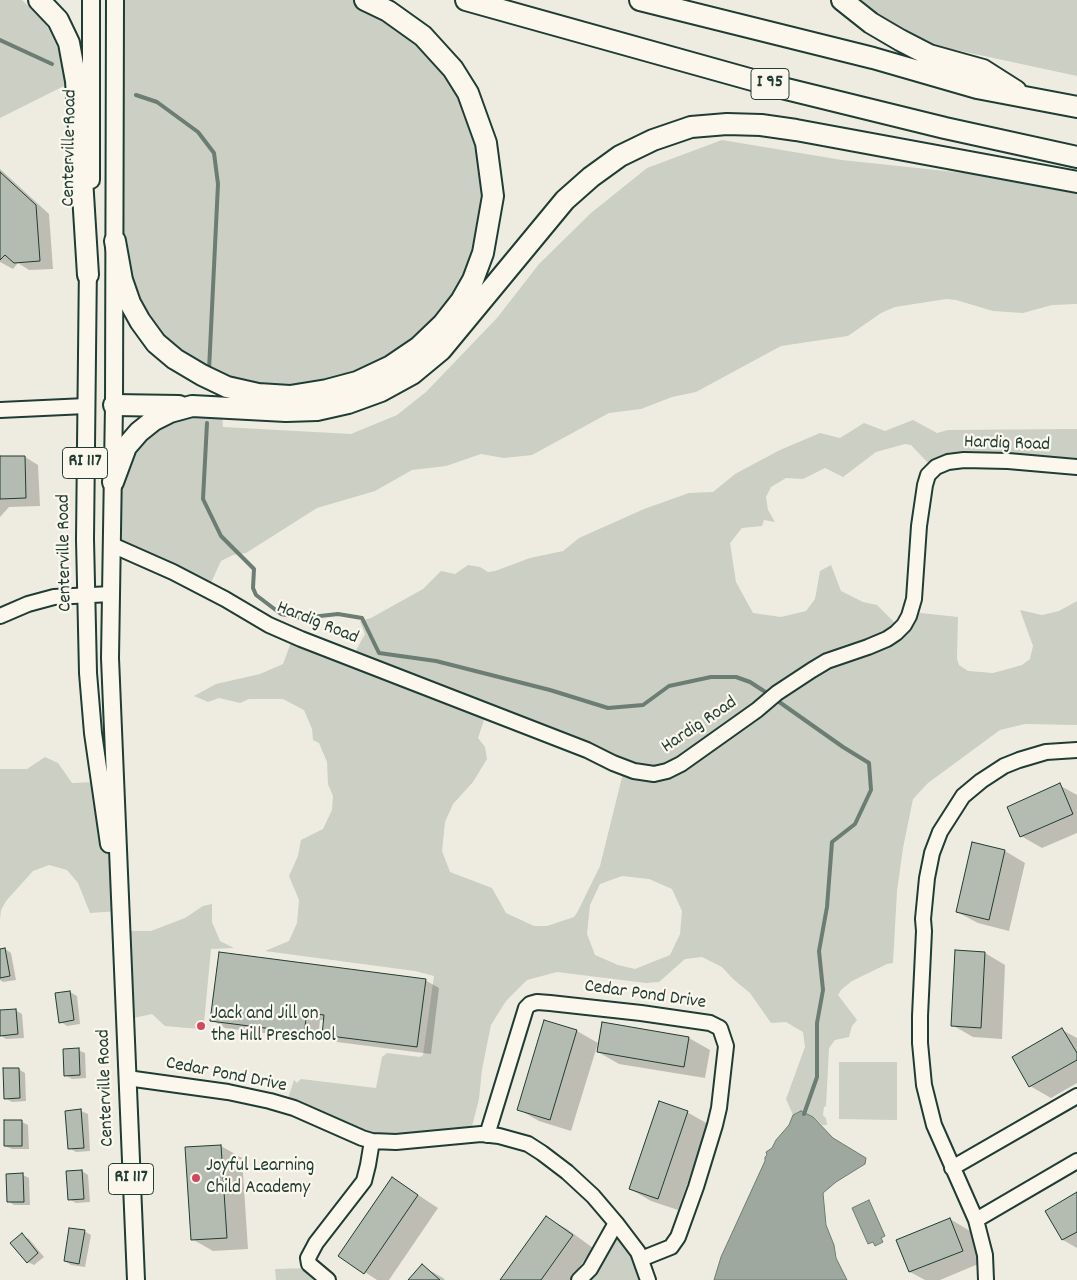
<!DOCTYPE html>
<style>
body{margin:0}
canvas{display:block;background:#eeece1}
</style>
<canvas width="1077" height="1280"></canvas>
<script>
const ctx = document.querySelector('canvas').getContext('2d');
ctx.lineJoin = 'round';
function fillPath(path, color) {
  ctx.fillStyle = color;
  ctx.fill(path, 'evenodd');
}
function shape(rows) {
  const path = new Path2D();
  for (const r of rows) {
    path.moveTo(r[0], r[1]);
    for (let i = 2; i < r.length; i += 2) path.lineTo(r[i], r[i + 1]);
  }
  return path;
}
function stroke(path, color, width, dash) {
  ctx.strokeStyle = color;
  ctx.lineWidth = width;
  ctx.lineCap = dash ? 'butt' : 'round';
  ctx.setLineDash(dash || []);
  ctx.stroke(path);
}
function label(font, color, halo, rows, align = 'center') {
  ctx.font = font + ' Dekko,sans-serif';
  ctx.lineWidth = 4.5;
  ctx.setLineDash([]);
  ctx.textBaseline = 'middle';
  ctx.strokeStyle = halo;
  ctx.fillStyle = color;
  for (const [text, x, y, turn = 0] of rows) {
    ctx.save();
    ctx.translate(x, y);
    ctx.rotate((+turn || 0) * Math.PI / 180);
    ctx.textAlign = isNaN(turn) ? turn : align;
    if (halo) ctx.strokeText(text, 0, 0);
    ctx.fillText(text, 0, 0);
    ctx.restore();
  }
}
fillPath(shape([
 [0,0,22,0,45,22,58,49,66,85,0,118],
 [114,0,363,0,400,19,471,99,490,213,448,317,379,372,259,391,178,358,122,279],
 [843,0,1077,0,1077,76,905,39],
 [722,140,842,160,983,175,1077,194,1077,304,1052,305,1023,313,993,311,956,300,946,299,895,307,881,313,848,336,781,346,696,392,672,397,641,409,609,413,532,455,504,458,481,454,446,466,412,470,375,491,317,508,246,553,233,555,221,561,209,587,111,537,117,486,152,420,222,413,223,427,351,434,397,415,426,392,497,318,539,264,591,213,647,168],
 [913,420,937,433,948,430,1077,429,1077,466,956,460,932,467,911,445,905,444,876,452,843,477,825,468,803,479,786,478,771,487,766,497,768,510,775,522,764,520,762,526,742,528,730,543,736,582,753,613,781,617,806,611,815,599,820,571,831,565,841,591,863,602,877,605,898,626,911,612,958,617,957,659,959,665,968,671,993,673,1022,665,1030,659,1033,646,1020,610,1042,615,1059,611,1077,601,1077,725,1025,724,1000,730,928,783,913,799,903,848,897,891,893,963,887,964,852,981,841,990,838,995,857,1020,852,1026,849,1037,835,1040,829,1048,826,1106,824,1107,823,1115,826,1118,827,1125,822,1125,813,1117,801,1111,793,1115,786,1099,805,1047,803,1032,786,1022,771,1023,750,993,733,979,722,967,702,957,685,959,659,982,646,983,557,972,527,980,506,1001,491,1025,482,1069,479,1099,470,1134,371,1141,286,1105,294,1080,297,1083,301,1079,376,1088,382,1057,387,1053,420,1057,423,1055,434,976,415,971,265,951,289,941,297,923,299,900,289,876,298,856,301,840,323,829,332,810,333,796,328,784,327,762,319,743,313,740,312,729,304,710,283,699,249,699,240,703,219,698,208,702,194,696,216,684,260,674,283,664,293,637,353,656,365,634,360,621,371,618,423,589,441,571,455,574,468,565,480,567,488,572,495,571,530,558,563,551,579,538,644,509,689,493,713,492,735,474,780,450,820,433,840,438,864,423,885,431],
 [487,711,624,769,600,866,578,911,574,917,547,926,534,926,506,913,492,888,450,872,442,851,445,822,453,804,473,782,487,759,485,747,478,738],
 [622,876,649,879,672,889,682,911,680,934,670,955,635,969,618,965,595,955,587,934,590,905,600,884],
 [45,757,58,763,72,783,97,782,113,776,118,911,90,913,78,883,67,870,49,865,33,871,6,901,1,910,0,920,0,769,27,769],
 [212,904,212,922,220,941,234,948,211,949,204,1023,199,1029,165,1026,152,1014,124,1020,120,931,151,931,185,918,203,906],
 [839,1062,897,1062,897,1120,839,1119],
 [618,1225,645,1280,579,1280],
 [312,1268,327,1280,276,1280,275,1269]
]), '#cbcfc4');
const water = shape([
 [801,1111,813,1117,833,1138,866,1158,865,1164,836,1182,823,1193,826,1225,834,1245,836,1258,847,1280,714,1280,721,1257,765,1161,765,1157,767,1155,766,1152,772,1148,776,1140,789,1125,793,1115,801,1111],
 [869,1200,885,1236,881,1238,883,1242,875,1246,873,1242,868,1244,852,1208,869,1200]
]);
fillPath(water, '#9fa89f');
stroke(water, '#6c7d74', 1);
fillPath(shape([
 [0,169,49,214,53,269,29,270,18,263,13,269,0,262],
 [25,457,38,465,40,506,9,507,0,517,0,458],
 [1059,785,1077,795,1077,833,1042,848,1021,836],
 [1005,851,1025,863,1009,931,978,923,957,912],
 [5,949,11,953,16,980,3,982,0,980,0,950],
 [985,953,1005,965,1002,1039,973,1037,952,1025],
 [425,980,439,988,431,1054,337,1042,323,1034,325,1020,320,1020,318,1040,225,1028,212,1020],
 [70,992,77,996,80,1024,67,1026,61,1022],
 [15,1010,22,1014,24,1038,6,1039,0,1035,0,1011],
 [545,1021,577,1031,598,1043,571,1131,539,1121,518,1109],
 [603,1024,689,1038,710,1050,705,1078,619,1064,598,1052],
 [1062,1030,1077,1038,1077,1083,1051,1098,1030,1086,1014,1058],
 [78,1050,85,1053,86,1078,72,1079,65,1075],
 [18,1069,25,1073,26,1101,12,1102,5,1098],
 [81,1111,88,1114,90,1151,76,1152,69,1148,67,1112],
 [687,1112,708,1124,678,1210,651,1201,630,1189],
 [22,1122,28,1125,29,1149,12,1149,5,1146],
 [221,1146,242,1158,248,1249,213,1251,192,1239,186,1148],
 [82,1171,88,1175,90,1202,76,1203,69,1199],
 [23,1175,29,1178,30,1205,14,1205,8,1201],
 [392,1178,438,1208,389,1280,377,1280,340,1256],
 [1077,1193,1077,1248,1063,1240],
 [546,1217,567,1229,593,1248,570,1280,502,1280],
 [950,1219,970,1231,983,1262,940,1280,925,1280,910,1272,898,1240],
 [84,1231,91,1235,85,1267,71,1265,65,1261],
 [22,1235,29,1239,44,1257,34,1265,28,1262],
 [422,1266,443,1278,445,1280,410,1280]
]), '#0003');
stroke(shape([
 [0,40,52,64],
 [136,95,157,102,198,132,214,153,218,184,209,370],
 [207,423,203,499,221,536,254,569,253,588,256,595,281,614,302,618,338,614,362,618,379,653,436,661,550,690,608,708,643,705,669,686,711,677,736,677,750,682,770,695],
 [775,699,843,747,869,763,871,790,855,824,832,842,827,907,819,951,823,990,817,1023,817,1077,804,1114]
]), '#6c7d74', 4);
const building = shape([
 [0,172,36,205,40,261,14,263,5,255,0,260,0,172],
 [0,456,25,456,26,498,0,499,0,456],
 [1060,783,1073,814,1020,837,1007,807,1060,783],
 [972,842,1005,850,989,920,956,912,972,842],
 [5,948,10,976,0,978,0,949,5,948],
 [955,950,985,952,981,1028,951,1026,955,950],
 [219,952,426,979,417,1047,322,1035,324,1015,307,1013,304,1033,210,1021,219,952],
 [70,991,74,1020,59,1023,55,993,70,991],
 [16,1009,18,1034,0,1036,0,1010,16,1009],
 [544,1020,577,1030,550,1120,517,1110,544,1020],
 [602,1022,689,1037,684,1067,597,1052,602,1022],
 [1062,1028,1077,1053,1077,1060,1029,1087,1012,1057,1062,1028],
 [79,1048,80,1075,64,1076,63,1049,79,1048],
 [3,1068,19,1068,20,1098,4,1099,3,1068],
 [659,1101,688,1111,658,1199,629,1189,659,1101],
 [81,1109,84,1148,68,1149,65,1111,81,1109],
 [4,1120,22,1120,22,1146,4,1146,4,1120],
 [221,1145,227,1238,191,1240,185,1147,221,1145],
 [82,1170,84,1199,68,1200,66,1171,82,1170],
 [23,1173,24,1202,7,1202,6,1174,23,1173],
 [392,1177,418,1195,364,1274,338,1256,392,1177],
 [1077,1192,1077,1232,1062,1240,1045,1211,1077,1192],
 [546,1216,573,1235,541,1280,500,1280,546,1216],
 [950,1218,963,1251,909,1272,896,1240,950,1218],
 [69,1228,85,1230,79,1264,64,1261,69,1228],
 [22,1233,38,1253,27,1263,10,1243,22,1233],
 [422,1264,440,1280,408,1280,422,1264]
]);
fillPath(building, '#b4bbb0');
stroke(building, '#1f3d34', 1);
const minor = shape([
 [0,410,86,406],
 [112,545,173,572,225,599,269,625,301,639,587,750,613,763,634,771,654,774,667,771,681,764,757,710,777,693,812,670,827,661,868,647,887,639,896,633,904,625,909,616,914,599,919,526,925,485,928,475,936,467,948,462,964,460,1008,461,1077,467],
 [0,616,28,604,54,597,111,594],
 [127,1078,228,1092,270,1101,294,1108,362,1138,372,1141,396,1142,481,1134,499,1136,528,1144,542,1153,567,1172,593,1196,616,1223,590,1269,579,1280],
 [487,1135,526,1008,530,1004,537,1002,550,1003,641,1013,710,1023,720,1028,726,1046,719,1108,715,1125,696,1187,678,1237,671,1247,641,1259],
 [952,1168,1077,1096],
 [976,1220,1077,1161],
 [616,1223,638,1252,648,1280],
 [328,1280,309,1264,308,1258,316,1243,364,1181,368,1165,372,1141],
 [986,1280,985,1255,976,1220,934,1125,924,1085,920,1043,920,1016,924,931,923,919,927,878,932,853,940,832,963,796,981,781,1004,766,1019,760,1046,752,1077,750]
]);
const major = shape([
 [115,0,114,405,110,658,136,1280],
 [91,180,91,0],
 [88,262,85,539,88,673,93,733,109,844]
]);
const highway = shape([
 [39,0,58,20,69,43,76,81,88,275],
 [466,0,774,86,945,128,1077,157],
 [640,0,873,58,977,88,1077,107],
 [842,0,871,23,900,40,929,55,983,70,1016,91],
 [115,241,122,280,130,303,140,321,156,343,175,359,202,375,227,387,258,394,290,396,327,390,357,382,391,366,419,347,443,324,461,301,473,280,483,253,493,196,486,143,468,93,453,69,423,36,388,11,365,0],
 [114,405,179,406],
 [113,482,126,447,139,432,154,420,170,412,192,406,286,411,317,410,348,403,381,391,412,374,441,350,565,200,591,177,620,156,653,140,691,127,727,124,761,125,796,130,1077,182]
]);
stroke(minor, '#1f3d34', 18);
stroke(major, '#1f3d34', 20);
stroke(highway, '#1f3d34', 24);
stroke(minor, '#fbf7ec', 14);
stroke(major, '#fbf7ec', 16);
stroke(highway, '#fbf7ec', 20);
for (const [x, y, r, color] of [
 [201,1026,5,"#d1495b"],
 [196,1178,5,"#d1495b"]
]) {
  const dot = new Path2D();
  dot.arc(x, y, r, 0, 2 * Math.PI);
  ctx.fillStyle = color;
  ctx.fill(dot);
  stroke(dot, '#fbf7ec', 2);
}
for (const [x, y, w] of [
 [770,84,38],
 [85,463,45],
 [131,1179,45]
]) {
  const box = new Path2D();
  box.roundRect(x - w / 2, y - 15.5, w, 31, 4);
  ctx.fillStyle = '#fbf7ec';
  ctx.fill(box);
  stroke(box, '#1f3d34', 1);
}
label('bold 18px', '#1f3d34', null, [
 ["I 95",770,84],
 ["RI 117",85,463],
 ["RI 117",131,1179]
]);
label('19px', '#1f3d34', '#fbf7ec', [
 ["Centerville Road",71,148,-89],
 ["Hardig Road",1007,445,2],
 ["Centerville Road",66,553,-91],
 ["Hardig Road",317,624,22],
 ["Hardig Road",700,726,-34],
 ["Cedar Pond Drive",645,996,8],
 ["Cedar Pond Drive",226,1076,11],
 ["Centerville Road",107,1088,-92]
]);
label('19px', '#1f3d34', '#fbf7ec', [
 ["Jack and Jill on",211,1015],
 ["the Hill Preschool",211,1037],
 ["Joyful Learning",206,1167],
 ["Child Academy",206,1189]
], 'left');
</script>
